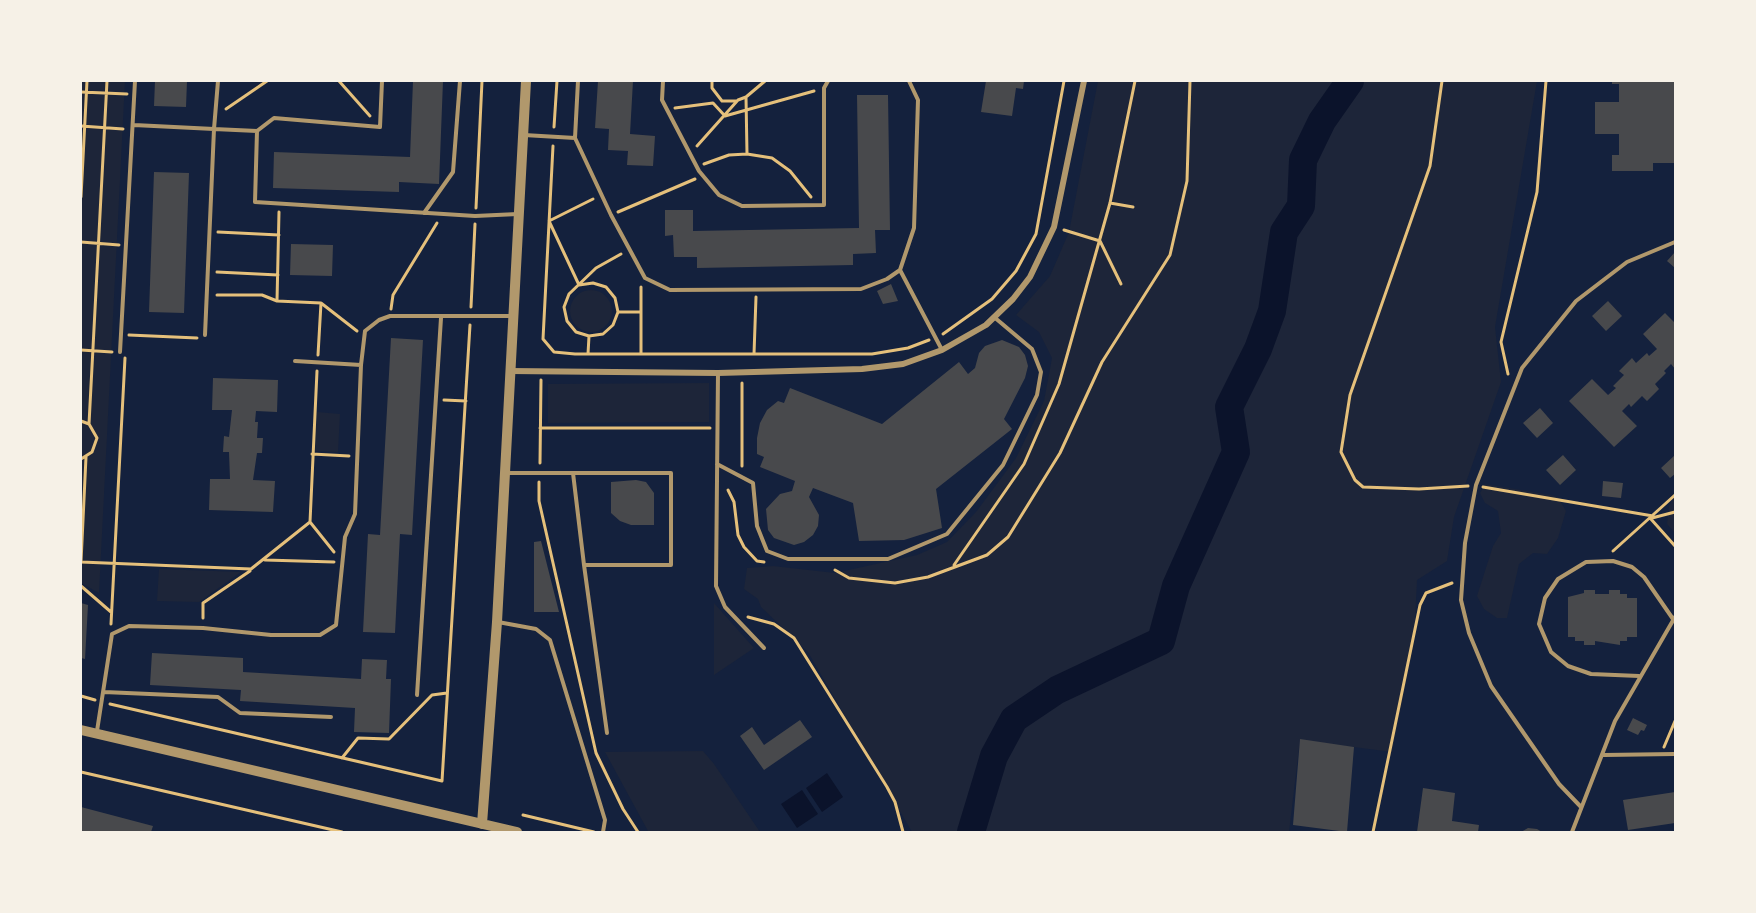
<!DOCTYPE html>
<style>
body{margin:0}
#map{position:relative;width:1756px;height:913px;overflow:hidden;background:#14213d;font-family:Mulish,sans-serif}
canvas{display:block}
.frame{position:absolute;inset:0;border:82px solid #f6f1e7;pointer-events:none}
</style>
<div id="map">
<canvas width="1756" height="913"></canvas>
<div class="frame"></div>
</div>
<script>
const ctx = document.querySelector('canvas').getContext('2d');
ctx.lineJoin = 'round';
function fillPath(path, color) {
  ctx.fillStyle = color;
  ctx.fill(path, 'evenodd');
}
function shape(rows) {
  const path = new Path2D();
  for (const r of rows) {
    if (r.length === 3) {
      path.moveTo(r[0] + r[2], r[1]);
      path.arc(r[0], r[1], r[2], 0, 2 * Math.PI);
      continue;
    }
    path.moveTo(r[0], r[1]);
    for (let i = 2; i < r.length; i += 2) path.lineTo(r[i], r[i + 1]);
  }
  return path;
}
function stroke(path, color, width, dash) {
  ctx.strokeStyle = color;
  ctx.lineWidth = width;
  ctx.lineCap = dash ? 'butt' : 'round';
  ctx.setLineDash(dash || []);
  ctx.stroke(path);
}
fillPath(shape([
 [81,81,125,81,99,593,81,583],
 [1098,81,1537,81,1495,327,1501,382,1454,517,1447,561,1417,580,1414,643,1392,752,1300,740,1289,832,912,832,808,652,761,607,758,599,744,589,747,568,773,566,835,573,917,555,947,542,976,512,1016,458,1044,401,1052,358,1039,332,1016,315,1050,276,1069,232],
 [591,311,21],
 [709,383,709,422,548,423,548,384],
 [317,412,340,414,338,452,315,451],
 [1485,484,1551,495,1558,497,1566,511,1558,538,1547,554,1533,553,1519,564,1507,618,1497,618,1484,609,1477,596,1493,546,1501,533,1498,511,1485,503,1480,493],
 [1675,495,1675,533,1667,524,1669,506],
 [159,569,241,572,199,602,157,601],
 [714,603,754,648,714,675],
 [703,751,714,764,760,832,648,831,605,752]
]), '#1d2539');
fillPath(shape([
 [827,773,843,797,822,812,806,788],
 [802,790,818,814,797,828,781,804]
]), '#0b132b');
stroke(shape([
 [971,832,994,756,1014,719,1057,690,1161,641,1176,586,1236,452,1229,407,1258,349,1272,311,1284,232,1301,206,1303,160,1322,121,1350,81]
]), '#0b132b', 28);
fillPath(shape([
 [155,81,187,81,186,107,154,106],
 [413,81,443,81,439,184,399,182,399,192,273,188,274,152,410,157],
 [598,81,633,81,630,134,655,136,653,166,627,165,628,151,608,150,609,129,595,128],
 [986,81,1024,81,1023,89,1016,88,1012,116,981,112],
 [1612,81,1675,81,1675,163,1653,163,1653,171,1612,171,1612,155,1619,155,1619,134,1595,134,1595,102,1619,102,1619,84,1612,84],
 [857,95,888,95,890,230,875,230,876,253,853,254,853,265,697,268,697,257,674,257,673,235,665,236,665,210,693,210,693,231,859,228],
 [154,172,189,173,184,313,149,312],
 [291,244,333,245,332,276,290,275],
 [1675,252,1675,268,1667,261],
 [891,284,898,301,883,304,877,291],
 [1608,301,1622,316,1606,331,1592,316],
 [1665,313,1675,323,1675,369,1671,364,1664,371,1666,373,1655,384,1659,389,1647,401,1642,396,1631,407,1629,404,1622,411,1637,426,1614,447,1569,401,1592,379,1608,395,1616,388,1613,386,1624,375,1619,371,1632,358,1636,363,1647,353,1649,356,1657,349,1643,334],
 [391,338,423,340,412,535,400,534,395,633,363,632,368,534,380,535],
 [1002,340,1019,347,1025,355,1028,366,1025,378,1004,419,1012,429,936,489,942,528,904,540,859,541,853,503,813,488,809,497,819,515,818,526,813,535,804,542,794,545,774,538,768,530,766,509,780,494,792,491,795,481,760,467,764,457,757,454,757,438,760,423,767,410,778,401,784,403,790,388,882,424,959,362,968,374,975,368,979,353,985,346],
 [213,378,278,380,277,412,256,411,255,422,258,422,257,438,263,438,262,453,257,453,253,480,275,481,273,512,209,510,210,479,230,479,229,452,223,452,224,436,229,437,232,410,212,410],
 [1540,408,1553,423,1537,438,1523,423],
 [1563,455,1576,470,1560,485,1546,470],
 [1675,455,1675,474,1670,478,1661,468],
 [636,480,646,482,654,493,654,525,631,525,620,521,611,513,611,482],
 [1603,481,1623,483,1621,498,1602,496],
 [541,541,559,612,534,612,534,542],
 [1584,590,1595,590,1595,594,1609,594,1609,590,1620,590,1620,594,1627,594,1627,598,1637,598,1637,637,1627,637,1627,641,1620,641,1620,645,1595,641,1595,645,1584,645,1584,641,1575,641,1575,637,1568,637,1568,597,1584,593],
 [81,603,88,605,85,659,81,658],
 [152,653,243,658,243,672,361,679,362,659,387,660,386,679,391,679,389,733,354,732,355,708,240,701,241,690,150,685],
 [1633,718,1647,725,1644,731,1641,730,1638,735,1627,730],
 [800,720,812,737,764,770,740,736,752,727,764,745],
 [1300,739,1354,747,1347,832,1293,825],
 [1423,788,1455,793,1452,821,1479,825,1478,832,1417,832],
 [1675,792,1675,823,1628,830,1623,800],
 [81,807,153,826,151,832,81,832],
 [1528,828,1537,829,1542,832,1521,832]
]), '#48494c');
stroke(shape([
 [339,81,370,116],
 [712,81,712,88,722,101,736,101],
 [1442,81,1430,166,1350,395,1341,452,1355,480,1363,487,1419,489,1468,486],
 [81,92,127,94],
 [675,108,713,103,725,116,814,91],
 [226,109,267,81],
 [81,126,123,129],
 [554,127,557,81],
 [553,146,543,339,554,352,575,354,872,354,908,348,929,340],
 [697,146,738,100,746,97],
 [747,154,746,97,765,81],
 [704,164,729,155,747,154,772,158,790,171,811,197],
 [81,197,87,81],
 [1110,203,1133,207],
 [476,208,482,81],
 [279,212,277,301,321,303,318,355],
 [618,212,695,179],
 [1064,230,1100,241,1121,284],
 [218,232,279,235],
 [81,242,119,245],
 [217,272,278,275],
 [579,285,593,283,606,287,615,298,618,312,613,325,603,334,589,336,576,332,567,321,564,307,569,294,596,268,621,254],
 [579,285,549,221,593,199],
 [217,295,262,295,277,301],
 [321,303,357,331],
 [471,307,475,224],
 [391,309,393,295,437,223],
 [618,312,641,312],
 [943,334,992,299,1016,271,1036,234,1064,81],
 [129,335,197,338],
 [81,350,112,352],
 [588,354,589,336],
 [641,354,641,287],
 [754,354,756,297],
 [1508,374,1501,342,1537,192,1546,81],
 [444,400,466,401],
 [81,421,89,424,97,438,92,452,81,459],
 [89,424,107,81],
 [540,428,710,428],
 [312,454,349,456],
 [540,463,541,380],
 [742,466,742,383],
 [539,482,539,501,596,753,623,809,638,832],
 [1483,487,1653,516],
 [728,490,734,502,738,535,744,547,757,561,764,562],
 [1650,518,1675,546],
 [1652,518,1675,512],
 [310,522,334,552],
 [1613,551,1675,495],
 [265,560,334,562],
 [81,562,251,569,310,522,317,371],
 [81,562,86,457],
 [954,565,1024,464,1059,384,1110,203,1135,81],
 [835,570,849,578,895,583,928,577,987,555,1008,537,1060,453,1102,362,1170,255,1187,181,1190,81],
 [81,586,111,612],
 [748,617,774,624,794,638,887,787,895,802,903,832],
 [203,618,203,603,250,571],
 [111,624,125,358],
 [81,696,95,700],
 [110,704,442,781,470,325],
 [1664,747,1675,721],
 [342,758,358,738,389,739,432,695,447,693],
 [81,772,342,832],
 [523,815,594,832],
 [1373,832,1420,605,1426,593,1452,583]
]), '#e5c07b', 3);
stroke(shape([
 [578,81,575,138,611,215,645,278,670,290,861,289,887,279,900,270,914,228,918,100,909,81],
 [663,81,662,100,699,171,719,195,742,206,824,205,824,88,828,81],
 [134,125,214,129,218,81],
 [257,131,255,202,475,216,518,214],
 [524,135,575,138],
 [424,213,453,172,460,81],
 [900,270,942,350],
 [205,335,214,129,257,131,274,118,380,127,382,81],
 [120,352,135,81],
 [295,361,361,365],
 [718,373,716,586,725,607,764,648],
 [717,464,753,483,757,526,767,551,788,559,888,559,947,534,1003,465,1037,395,1041,372,1032,349,994,317],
 [508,473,671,473,671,565,584,565,573,473],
 [584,565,607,733],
 [498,622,536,629,550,640,605,820,603,832],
 [1639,676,1591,674,1568,666,1551,652,1539,624,1545,598,1558,579,1586,562,1613,561,1632,567,1644,577,1673,619],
 [104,692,218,697,240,713,331,717],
 [417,695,441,318],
 [97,731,112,634,129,626,203,628,271,635,320,635,336,625,345,537,355,514,361,365,365,331,379,320,390,316,511,316],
 [1604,755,1675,754],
 [1581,807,1559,784,1491,686,1469,633,1461,600,1465,543,1476,485,1522,368,1576,301,1627,262,1675,242],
 [1572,832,1615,721,1675,617]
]), '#b1986c', 4);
stroke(shape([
 [510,371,718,373,862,369,903,364,942,350,986,325,1013,299,1030,277,1054,227,1084,81]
]), '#b1986c', 6);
stroke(shape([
 [81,730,517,832],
 [482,824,497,622,526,81]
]), '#b1986c', 10);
</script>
